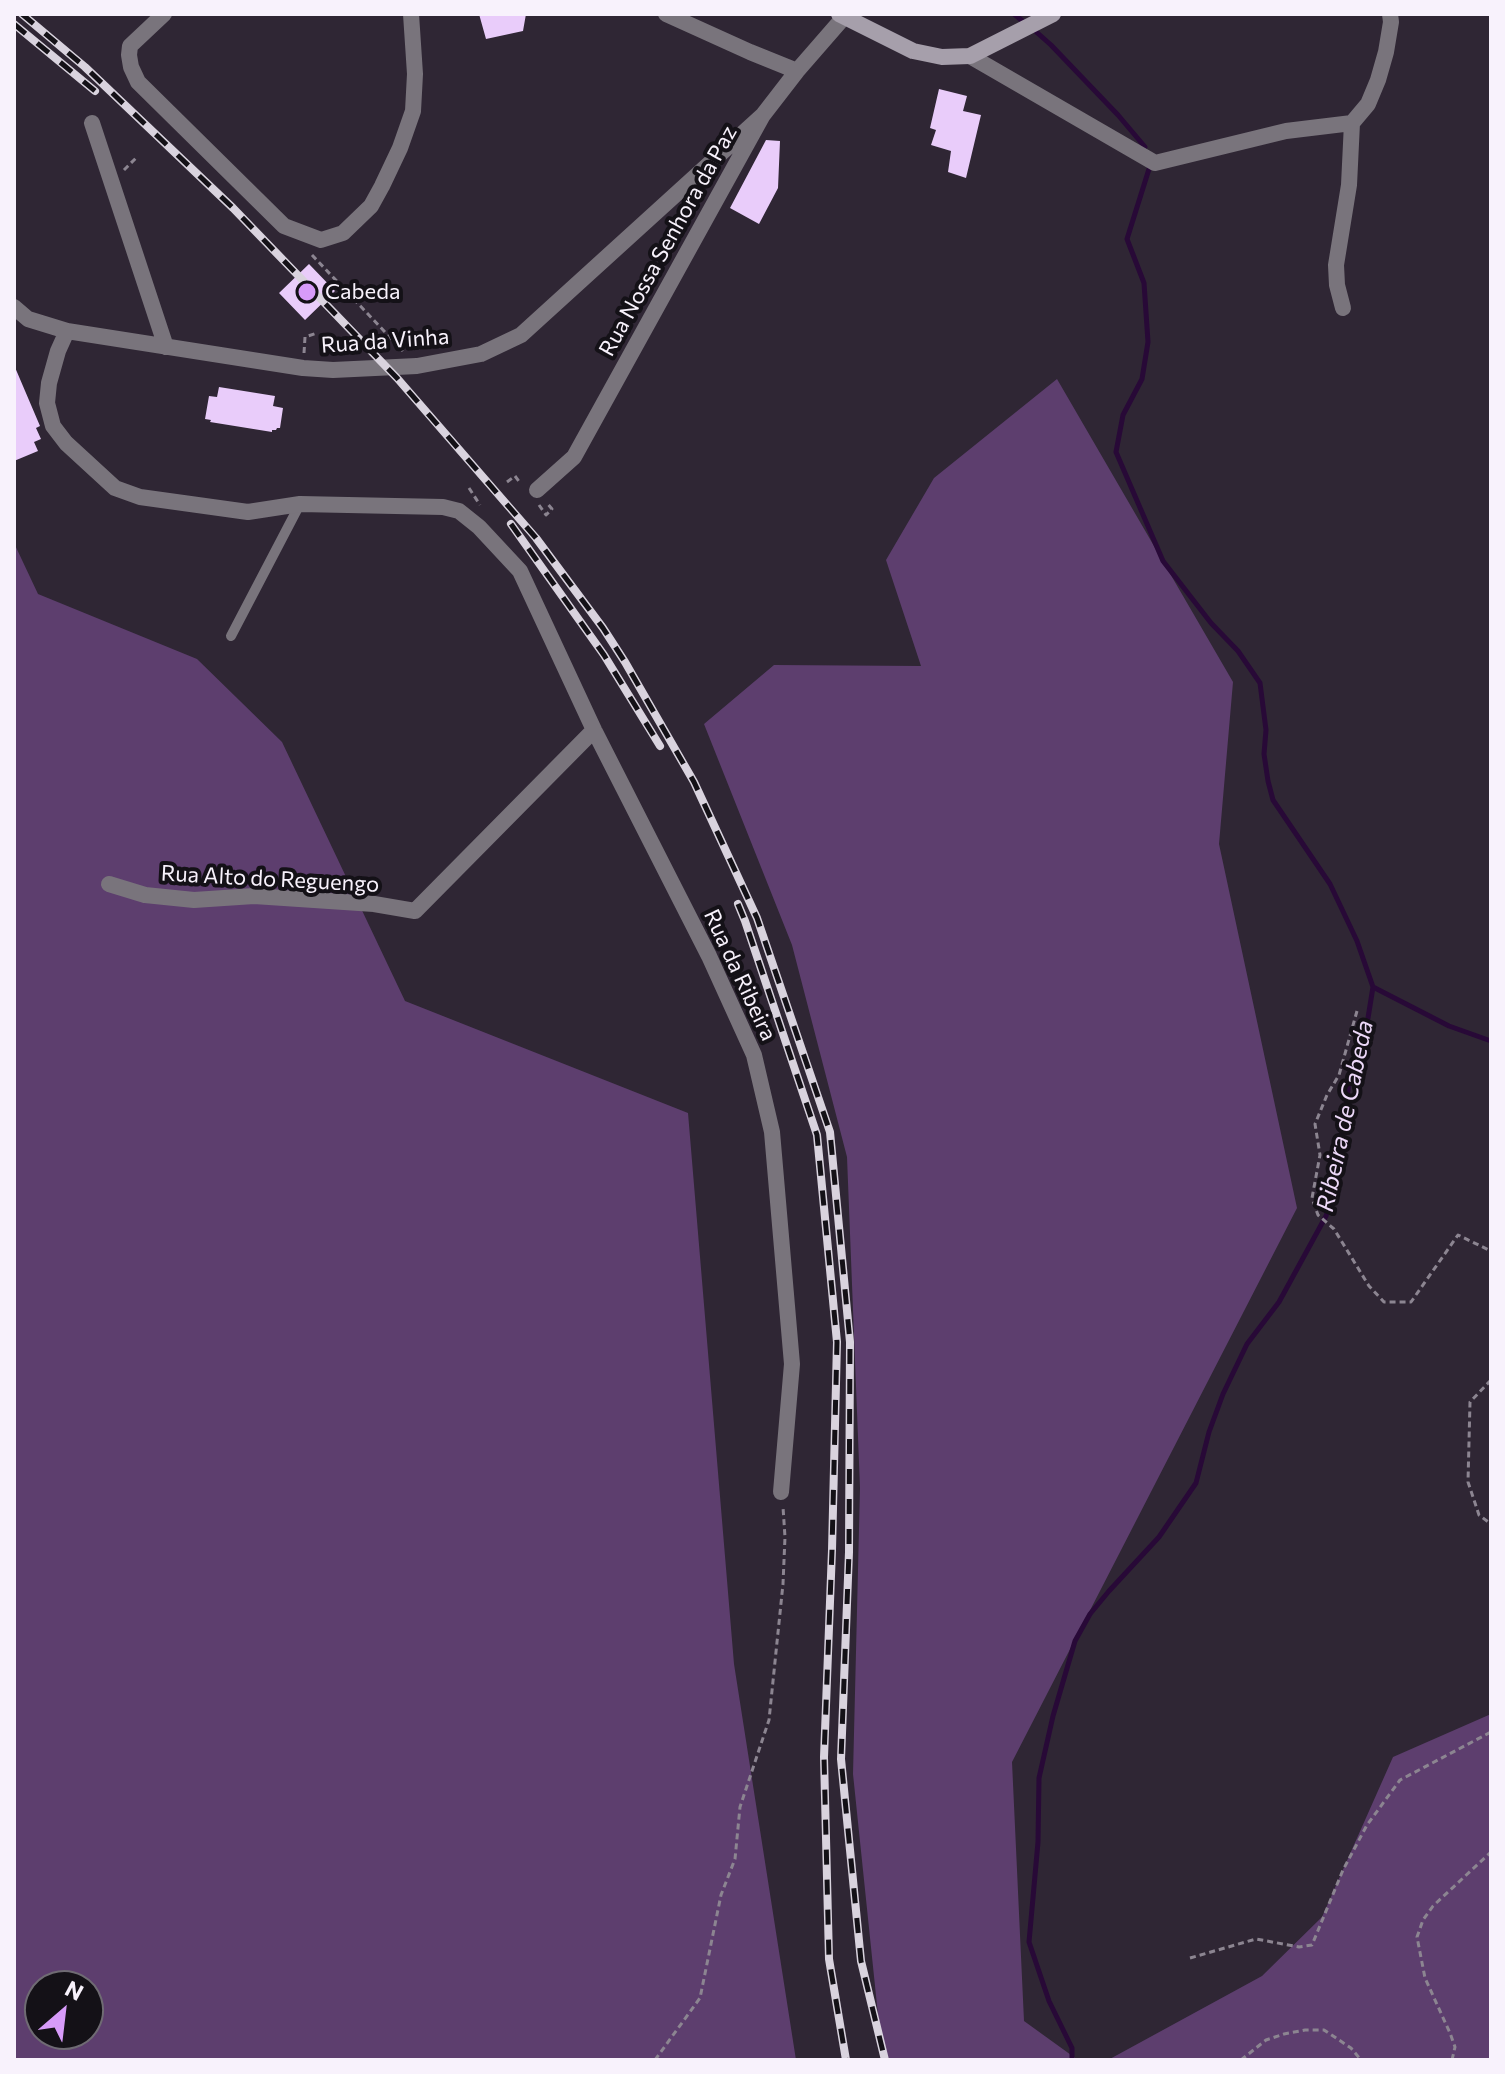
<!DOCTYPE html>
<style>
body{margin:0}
#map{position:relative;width:1505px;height:2074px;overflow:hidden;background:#2f2634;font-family:Commissioner,sans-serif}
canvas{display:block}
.frame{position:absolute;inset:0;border:16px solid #f8f2fc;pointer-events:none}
.north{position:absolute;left:24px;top:1970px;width:80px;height:80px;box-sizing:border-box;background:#141117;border:2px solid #6f6b73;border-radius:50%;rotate:28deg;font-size:22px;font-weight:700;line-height:32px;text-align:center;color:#f8f2fc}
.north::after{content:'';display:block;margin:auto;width:28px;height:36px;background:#d79bf9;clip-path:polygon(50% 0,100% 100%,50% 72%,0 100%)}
</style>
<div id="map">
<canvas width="1505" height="2074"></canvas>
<div class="frame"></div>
<div class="north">N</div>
</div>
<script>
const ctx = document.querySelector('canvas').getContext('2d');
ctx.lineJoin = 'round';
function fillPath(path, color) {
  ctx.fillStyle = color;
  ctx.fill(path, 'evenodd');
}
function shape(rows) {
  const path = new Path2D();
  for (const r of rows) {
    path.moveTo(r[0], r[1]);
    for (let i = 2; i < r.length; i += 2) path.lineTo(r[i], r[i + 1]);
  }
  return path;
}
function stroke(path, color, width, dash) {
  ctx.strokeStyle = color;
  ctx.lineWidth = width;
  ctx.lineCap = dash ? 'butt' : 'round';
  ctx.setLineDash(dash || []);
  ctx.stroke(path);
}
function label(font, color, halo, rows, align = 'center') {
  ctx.font = font + ' Commissioner,sans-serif';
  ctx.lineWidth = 8;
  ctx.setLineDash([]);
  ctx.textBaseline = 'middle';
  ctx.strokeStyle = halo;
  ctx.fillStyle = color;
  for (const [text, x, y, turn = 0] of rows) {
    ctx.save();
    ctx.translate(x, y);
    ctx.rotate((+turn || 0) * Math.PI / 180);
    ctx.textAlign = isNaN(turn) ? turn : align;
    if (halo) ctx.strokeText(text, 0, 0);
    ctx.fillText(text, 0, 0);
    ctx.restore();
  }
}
fillPath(shape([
 [1057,379,1233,682,1219,844,1297,1208,1012,1762,1024,2021,1078,2060,889,2060,880,2034,853,1774,860,1488,847,1157,792,945,704,724,774,665,921,666,886,560,934,478],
 [14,543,38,594,197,659,282,742,405,1001,688,1113,734,1664,796,2060,14,2060],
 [40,1986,88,1986,88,2034,40,2034],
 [1491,1714,1491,2060,1108,2060,1262,1976,1322,1917,1393,1757]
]), '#5d3e6e');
stroke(shape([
 [1014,14,1025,23],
 [1033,29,1051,45,1118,115,1145,147],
 [1373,987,1449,1026,1491,1041],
 [1072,2060,1072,2048,1049,2001,1029,1942,1038,1842,1039,1778,1053,1716,1075,1641,1090,1614,1109,1591,1159,1537,1196,1483,1209,1432,1223,1394,1247,1344,1279,1302,1326,1216,1334,1192,1351,1068,1368,1018,1373,987,1357,941,1330,884,1273,800,1268,781,1264,754,1266,730,1260,683,1238,651,1211,623,1163,561,1116,452,1123,415,1142,379,1148,342,1144,283,1127,239,1149,169]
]), '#280937', 5);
fillPath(shape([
 [479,14,526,14,523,31,486,39],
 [939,89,967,96,963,111,981,115,966,178,948,172,951,151,931,145,936,130,930,128],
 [766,140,780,141,778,188,759,224,730,208],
 [309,264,335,291,305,320,279,293],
 [14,365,40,426,36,428,41,439,34,442,38,451,14,461],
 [219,387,275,396,273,406,283,408,280,428,277,428,276,430,272,430,272,432,210,422,211,420,205,419,209,396,217,397]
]), '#e9ccfa');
stroke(shape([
 [124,170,138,156],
 [312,255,403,351],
 [304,353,305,337,317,333],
 [507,482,515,476,521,484],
 [469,488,480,505],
 [539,505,546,515,552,509,547,503],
 [1357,1011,1339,1075,1327,1095,1315,1124,1320,1155,1312,1198,1318,1215,1334,1229,1369,1286,1384,1302,1411,1302,1458,1235,1491,1251],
 [1491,1380,1470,1402,1468,1482,1479,1515,1491,1524],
 [1190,1958,1256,1939,1299,1947,1312,1945,1343,1870,1367,1825,1400,1780,1491,1732],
 [655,2060,700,1998,721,1895,735,1859,740,1807,769,1720,783,1584,785,1537,783,1507],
 [1241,2060,1266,2040,1284,2034,1305,2030,1324,2030,1351,2048,1361,2060],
 [1313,2060,1314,2060],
 [1452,2060,1455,2047,1450,2033,1425,1978,1417,1937,1423,1920,1433,1906,1491,1852]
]), '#8c8591', 3, [6, 4]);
stroke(shape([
 [231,636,300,504]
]), '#79747c', 10);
stroke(shape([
 [164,14,130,46,129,55,131,67,138,82,284,226,321,240,343,233,371,206,382,186,400,148,413,111,415,74,411,14],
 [666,14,750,52,797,71],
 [970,56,1155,163,1286,131,1352,123],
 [92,123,166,347],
 [14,307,28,319,67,331,58,351,49,383,47,403,53,426,66,443,115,488,140,497,248,512,300,504,443,507,459,511,479,527,520,571,594,730,709,956,754,1055,772,1132,792,1364,781,1492],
 [1343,308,1337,285,1336,265,1349,185,1352,123,1368,104,1378,80,1386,52,1391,22,1390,14],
 [67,331,303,368,333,370,417,366,481,354,521,335,763,115],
 [537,490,574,457,763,115,797,71,844,17],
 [109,884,145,895,194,900,254,896,374,904,415,911,594,730]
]), '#79747c', 16);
stroke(shape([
 [839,14,913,51,942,57,970,56,1053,14]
]), '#a69fab', 16);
const rail = shape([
 [22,14,85,67,233,208,397,378,536,538,603,628,625,662,694,782,757,918,830,1132,850,1342,849,1552,841,1759,861,1961,885,2060],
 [14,24,95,91],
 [511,524,604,655,660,746],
 [738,904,745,921,817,1135,837,1342,832,1550,824,1757,829,1959,846,2060]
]);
stroke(rail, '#d9d3de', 8);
stroke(rail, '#141117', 5, [15]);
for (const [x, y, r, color] of [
 [307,292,10,"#d79bf9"]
]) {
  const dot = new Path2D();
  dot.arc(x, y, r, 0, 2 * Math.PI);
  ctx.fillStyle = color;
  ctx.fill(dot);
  stroke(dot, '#141117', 3);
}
label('22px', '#f8f2fc', '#141117', [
 ["Rua Nossa Senhora da Paz",668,241,-61],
 ["Rua da Vinha",385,341,-4],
 ["Rua Alto do Reguengo",270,879,3],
 ["Rua da Ribeira",740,975,65]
]);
label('22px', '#f8f2fc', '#141117', [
 ["Cabeda",325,292]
], 'left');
label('italic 24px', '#edd9f9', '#141117', [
 ["Ribeira de Cabeda",1345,1116,-78]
]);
</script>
